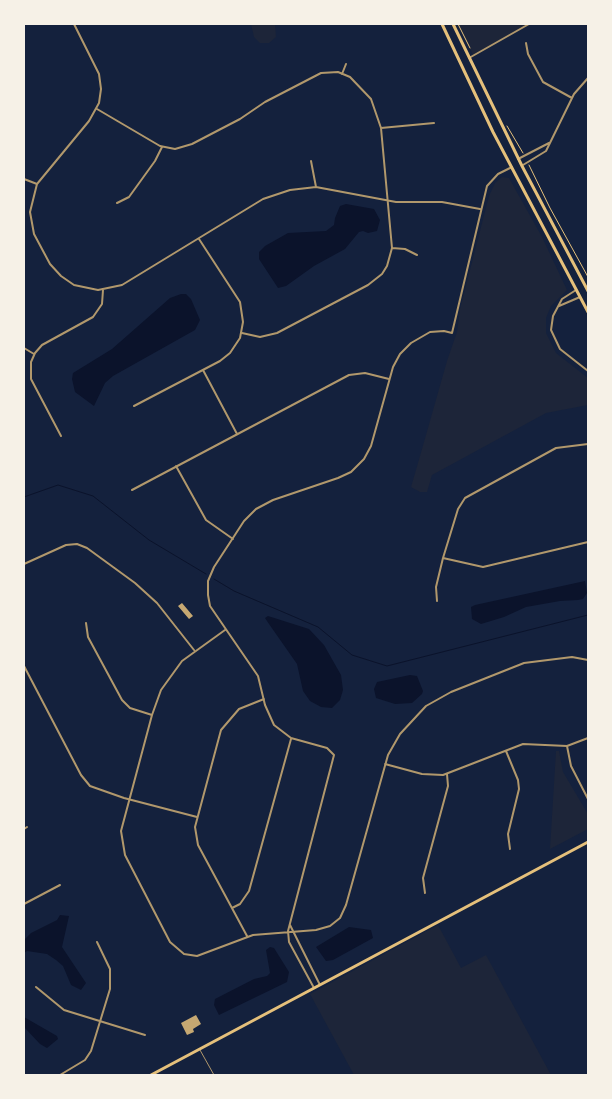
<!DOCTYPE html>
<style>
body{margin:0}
#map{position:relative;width:612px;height:1099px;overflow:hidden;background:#14213d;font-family:"Zilla Slab",serif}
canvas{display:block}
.frame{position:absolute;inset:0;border:25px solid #f6f1e7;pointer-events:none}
</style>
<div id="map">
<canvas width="612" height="1099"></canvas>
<div class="frame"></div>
</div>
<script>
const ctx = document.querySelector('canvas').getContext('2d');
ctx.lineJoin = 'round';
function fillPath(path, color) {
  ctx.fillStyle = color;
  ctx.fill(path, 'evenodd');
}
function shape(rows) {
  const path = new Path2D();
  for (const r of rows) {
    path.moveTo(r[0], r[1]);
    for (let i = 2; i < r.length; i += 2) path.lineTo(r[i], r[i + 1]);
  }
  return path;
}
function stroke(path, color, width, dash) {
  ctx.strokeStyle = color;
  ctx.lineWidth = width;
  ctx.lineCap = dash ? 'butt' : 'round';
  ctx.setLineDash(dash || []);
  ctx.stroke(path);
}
fillPath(shape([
 [251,24,275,24,276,37,269,43,260,43,254,37],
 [458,24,529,24,473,55],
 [502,177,509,178,542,237,567,290,551,306,546,318,546,333,556,353,588,378,588,405,546,413,432,475,427,492,420,492,411,487,420,456,447,361,457,332,460,309,489,196,495,183],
 [556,751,559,751,563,772,588,814,588,829,550,849],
 [438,925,461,968,486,955,551,1075,354,1075,310,994]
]), '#1d2539');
fillPath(shape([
 [346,204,374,209,380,220,377,231,368,233,363,231,359,232,345,249,314,266,286,286,278,288,259,259,259,252,265,246,288,233,326,231,334,225,335,218,340,206],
 [181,294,186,294,191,299,200,320,195,330,113,376,105,383,94,406,75,392,72,379,73,373,112,349,170,298],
 [585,581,587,593,583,599,578,600,560,601,526,607,504,617,481,624,472,619,471,607,475,605],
 [268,616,309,629,324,645,341,675,343,690,340,700,332,708,321,707,310,701,303,691,297,664,269,624,265,618],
 [410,675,417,676,423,691,422,694,412,703,395,704,376,698,374,689,377,682],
 [60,915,69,916,62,947,86,983,81,990,71,985,63,966,56,960,47,954,27,951,24,953,24,940,31,933,57,920],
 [349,927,371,930,373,938,333,960,326,961,316,947],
 [270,947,274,948,289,972,287,982,219,1015,214,1005,215,999,254,979,267,976,270,973,266,950],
 [24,1017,57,1036,58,1039,47,1048,40,1044,24,1027]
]), '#0b132b');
stroke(shape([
 [24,497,58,485,93,496,149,540,206,574],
 [214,579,234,591,318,627,352,655,387,666,588,615]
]), '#0b132b', 1);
fillPath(shape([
 [182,603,193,616,189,619,178,606],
 [196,1015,201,1024,193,1029,194,1032,187,1035,181,1023]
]), '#c6a872');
stroke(shape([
 [458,24,470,48],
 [507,126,523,153],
 [529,165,550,208,588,277]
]), '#e5c07b', 1);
stroke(shape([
 [200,1050,214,1075]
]), '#b1986c', 1);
stroke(shape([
 [74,24,99,74,101,89,99,103,89,121,37,184,30,212,34,234,50,264,61,276,74,285,98,290,122,285,263,199,290,190,316,187,396,202,442,202,480,209],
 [526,43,528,54,543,82,572,98],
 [469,58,529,24],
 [342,74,346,64],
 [97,109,160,146,175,149,192,144,240,119,265,102,321,73,338,72,350,77,371,99,381,128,392,248,387,266,382,274,368,285,277,333,260,337,242,333],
 [381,128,434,123],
 [518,159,549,143],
 [311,161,316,187],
 [523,165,546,151,574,94,588,78],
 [24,179,37,184],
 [117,203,129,197,155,161,162,147],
 [392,248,405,249,417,255],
 [576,290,562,299,553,316,551,330,560,349,588,371],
 [559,306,580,297],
 [24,348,34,354],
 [203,370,237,434],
 [134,406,220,361,230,353,240,338,243,322,240,302,199,239],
 [61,436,31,379,31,362,35,353,42,345,93,317,102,304,103,290],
 [176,466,206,520,233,539],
 [132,490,349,375,365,373,389,379],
 [443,558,483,567,588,542],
 [24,564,66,545,77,544,87,548,135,583,157,603,194,650],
 [437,601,436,587,443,558,458,509,465,498,556,448,588,444],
 [86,623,88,637,122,700,130,708,152,715],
 [225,630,182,661,161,690,152,715,121,831,125,855,170,942,184,954,197,956,253,935,316,930,330,926,340,918,346,905,388,755,400,734,426,706,451,692,524,663,572,657,588,660],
 [24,666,81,775,90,786,124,798,197,817],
 [567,746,571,766,588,799],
 [506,751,518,780,519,789,508,834,510,849],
 [385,764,422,774,443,775,523,744,567,746,588,738],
 [24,829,27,827],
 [425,893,423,878,448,786,447,774],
 [24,904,60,885],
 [232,908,240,904,249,891,291,739],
 [290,925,320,985],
 [247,936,198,845,195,827,221,730,239,709,264,699],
 [36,987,64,1010,145,1035],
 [314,988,289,942,288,931,334,755,327,748,291,738,274,725,265,705,258,676,210,606,208,595,208,581,214,567,244,521,256,509,273,500,338,478,351,472,364,459,371,446,393,367,400,354,411,343,430,332,444,331,452,333,487,186,498,174,512,167],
 [60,1075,85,1060,91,1051,110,989,110,969,97,942]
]), '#b1986c', 2);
stroke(shape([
 [442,24,493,132,588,312],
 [453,24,522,166,588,291],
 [151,1075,588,842]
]), '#e5c07b', 3);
</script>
